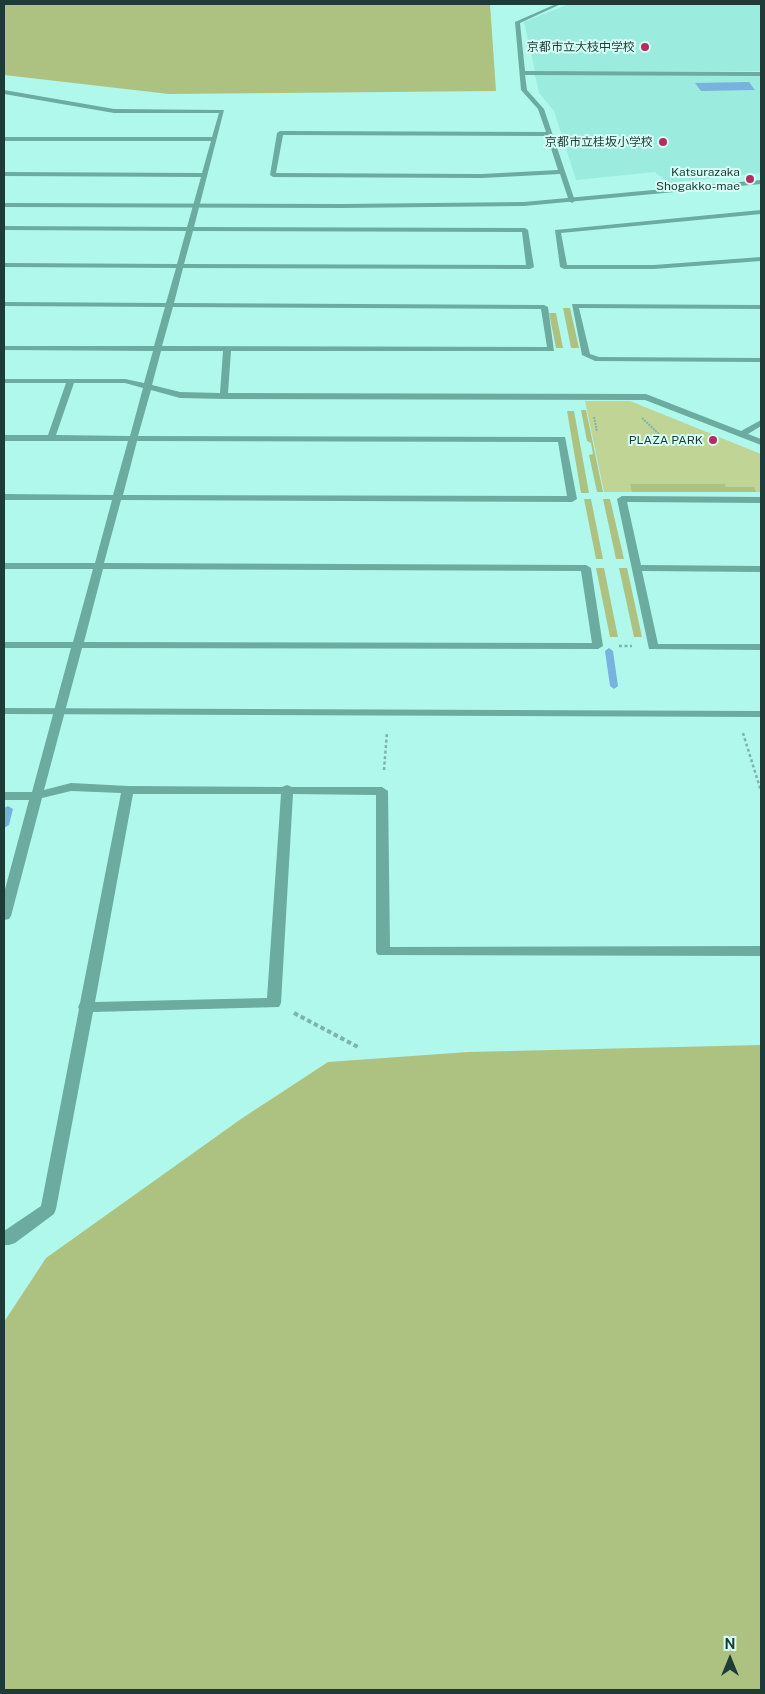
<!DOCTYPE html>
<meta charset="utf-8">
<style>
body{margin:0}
#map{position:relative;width:765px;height:1694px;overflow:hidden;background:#b1f8ec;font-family:"Public Sans",sans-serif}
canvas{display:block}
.frame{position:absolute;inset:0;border:5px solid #1e3b37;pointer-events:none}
.north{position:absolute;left:705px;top:1634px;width:50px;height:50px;-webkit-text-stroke:4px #d6fff7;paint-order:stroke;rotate:0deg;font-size:14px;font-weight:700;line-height:20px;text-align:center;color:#1e3b37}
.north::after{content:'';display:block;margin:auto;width:18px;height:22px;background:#1e3b37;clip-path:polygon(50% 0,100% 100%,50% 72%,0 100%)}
</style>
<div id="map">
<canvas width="765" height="1694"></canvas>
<div class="frame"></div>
<div class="north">N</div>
</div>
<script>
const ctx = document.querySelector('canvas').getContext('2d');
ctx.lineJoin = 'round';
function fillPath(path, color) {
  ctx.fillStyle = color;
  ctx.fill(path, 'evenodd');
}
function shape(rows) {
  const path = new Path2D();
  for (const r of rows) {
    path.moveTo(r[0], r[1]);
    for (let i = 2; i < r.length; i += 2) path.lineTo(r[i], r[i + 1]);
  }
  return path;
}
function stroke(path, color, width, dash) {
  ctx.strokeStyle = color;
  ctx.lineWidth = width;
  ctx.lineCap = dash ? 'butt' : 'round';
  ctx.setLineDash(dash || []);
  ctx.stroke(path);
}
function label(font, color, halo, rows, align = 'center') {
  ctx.font = font + ' "Public Sans","Noto Sans JP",sans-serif';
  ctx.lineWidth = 4;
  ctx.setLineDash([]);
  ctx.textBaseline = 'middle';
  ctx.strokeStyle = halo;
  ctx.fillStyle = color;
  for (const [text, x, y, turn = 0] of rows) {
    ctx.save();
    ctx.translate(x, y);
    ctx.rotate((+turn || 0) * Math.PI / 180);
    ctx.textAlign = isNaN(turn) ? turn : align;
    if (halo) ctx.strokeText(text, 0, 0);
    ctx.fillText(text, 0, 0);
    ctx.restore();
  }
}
fillPath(shape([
 [569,4,761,4,761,71,535,71,524,22],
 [535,75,761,75,761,173,668,183,655,172,576,180,554,111,539,93]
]), '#9becdf');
fillPath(shape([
 [585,401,630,401,761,454,761,492,604,492]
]), '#c0d496');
fillPath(shape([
 [4,4,490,4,496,91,169,94,4,75],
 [563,308,570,308,579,348,571,348],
 [549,313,556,313,563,348,556,348],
 [581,410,586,410,603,492,597,492,589,455,593,454,591,443,587,441],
 [567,411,574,411,589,493,581,493],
 [630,484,725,484,726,487,754,487,756,492,632,492],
 [584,499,591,499,603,559,596,559],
 [603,499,610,499,624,559,616,559],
 [596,568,604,568,618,637,610,637],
 [619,568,627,568,642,637,634,637],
 [761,1045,761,1690,4,1690,4,1322,46,1258,241,1119,328,1062,468,1052]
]), '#adc281');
fillPath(shape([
 [749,82,755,90,701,91,695,83]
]), '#78b2df');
fillPath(shape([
 [609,648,613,651,618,686,614,689,610,686,605,651,609,648],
 [8,806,13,809,9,825,4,828,4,808,8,806]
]), '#78b2df');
stroke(shape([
 [594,417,597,432],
 [642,418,659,434]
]), '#7cb4aa', 2, [2, 1]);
stroke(shape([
 [619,646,632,646],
 [743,733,761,791],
 [384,770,387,732]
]), '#7cb4aa', 2.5, [3, 2.5]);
stroke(shape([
 [294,1013,358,1047]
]), '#7cb4aa', 4, [4.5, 3]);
fillPath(shape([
 [556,4,561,4,520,23,525,71,761,72,761,76,525,75,527,90,544,109,575,201,572,203,569,201,560,174,482,178,273,177,270,175,277,133,280,131,546,132,538,109,521,90,515,22,556,4],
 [283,135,547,136,558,170,482,174,276,173,283,135],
 [4,90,114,109,224,110,194,227,525,228,528,230,534,267,530,269,183,268,174,303,544,305,548,307,554,351,231,351,228,393,646,394,741,431,761,420,761,426,748,434,761,439,761,445,645,400,224,399,180,398,151,390,138,436,565,437,577,499,572,502,121,500,104,563,586,565,591,568,603,646,598,649,82,648,44,790,71,783,128,786,282,787,287,785,292,787,382,787,388,791,390,947,761,946,761,956,378,955,376,952,376,795,293,794,281,1003,279,1007,93,1012,56,1209,54,1214,15,1243,9,1245,4,1245,4,1231,41,1206,79,1009,78,1007,80,1003,121,793,71,791,42,798,11,916,9,919,4,920,4,893,29,800,4,800,4,792,32,792,71,648,4,648,4,642,73,642,93,569,4,569,4,563,95,563,112,500,4,500,4,494,113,495,128,441,4,441,4,435,48,435,66,383,4,383,4,379,125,379,144,383,153,351,4,350,4,346,154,346,165,307,4,306,4,302,166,303,176,268,4,267,4,263,177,264,186,231,4,230,4,226,187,227,201,177,4,176,4,172,202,173,211,141,4,141,4,137,212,137,219,113,114,113,4,94,4,90],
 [193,231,522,232,526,265,184,264,193,231],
 [173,307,541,309,547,347,162,346,173,307],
 [161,351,223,351,220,393,180,392,152,385,161,351],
 [74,383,125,383,143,388,130,436,56,435,74,383],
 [137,441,558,442,567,496,123,495,137,441],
 [103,569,581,571,592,643,84,642,103,569],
 [133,794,281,794,267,998,95,1002,133,794],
 [761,210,761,214,561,233,567,265,654,265,761,257,761,261,654,269,564,269,560,267,555,230,761,210],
 [572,304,761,305,761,309,579,308,590,354,599,357,761,358,761,362,595,361,582,355,572,304],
 [622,496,761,497,761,503,627,502,641,565,761,566,761,572,642,571,658,644,761,644,761,650,649,649,617,499,622,496]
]), '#6baba0');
fillPath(shape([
 [761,180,761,184,524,206,341,208,4,207,4,203,341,204,524,202,761,180],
 [4,708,761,711,761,717,4,714,4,708]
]), '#6baba0');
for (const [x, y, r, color] of [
 [645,47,5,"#b82b60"],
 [663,142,5,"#b82b60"],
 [750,179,5,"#b82b60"],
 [713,440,5,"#b82b60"]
]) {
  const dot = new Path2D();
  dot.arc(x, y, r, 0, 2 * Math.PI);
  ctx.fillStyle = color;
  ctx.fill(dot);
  stroke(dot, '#d6fff7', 2);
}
label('12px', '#1e3b37', '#d6fff7', [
 ["京都市立大枝中学校",635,47],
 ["京都市立桂坂小学校",653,142],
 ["Katsurazaka",740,172],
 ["Shogakko-mae",740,186],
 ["PLAZA PARK",703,440]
], 'right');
</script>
